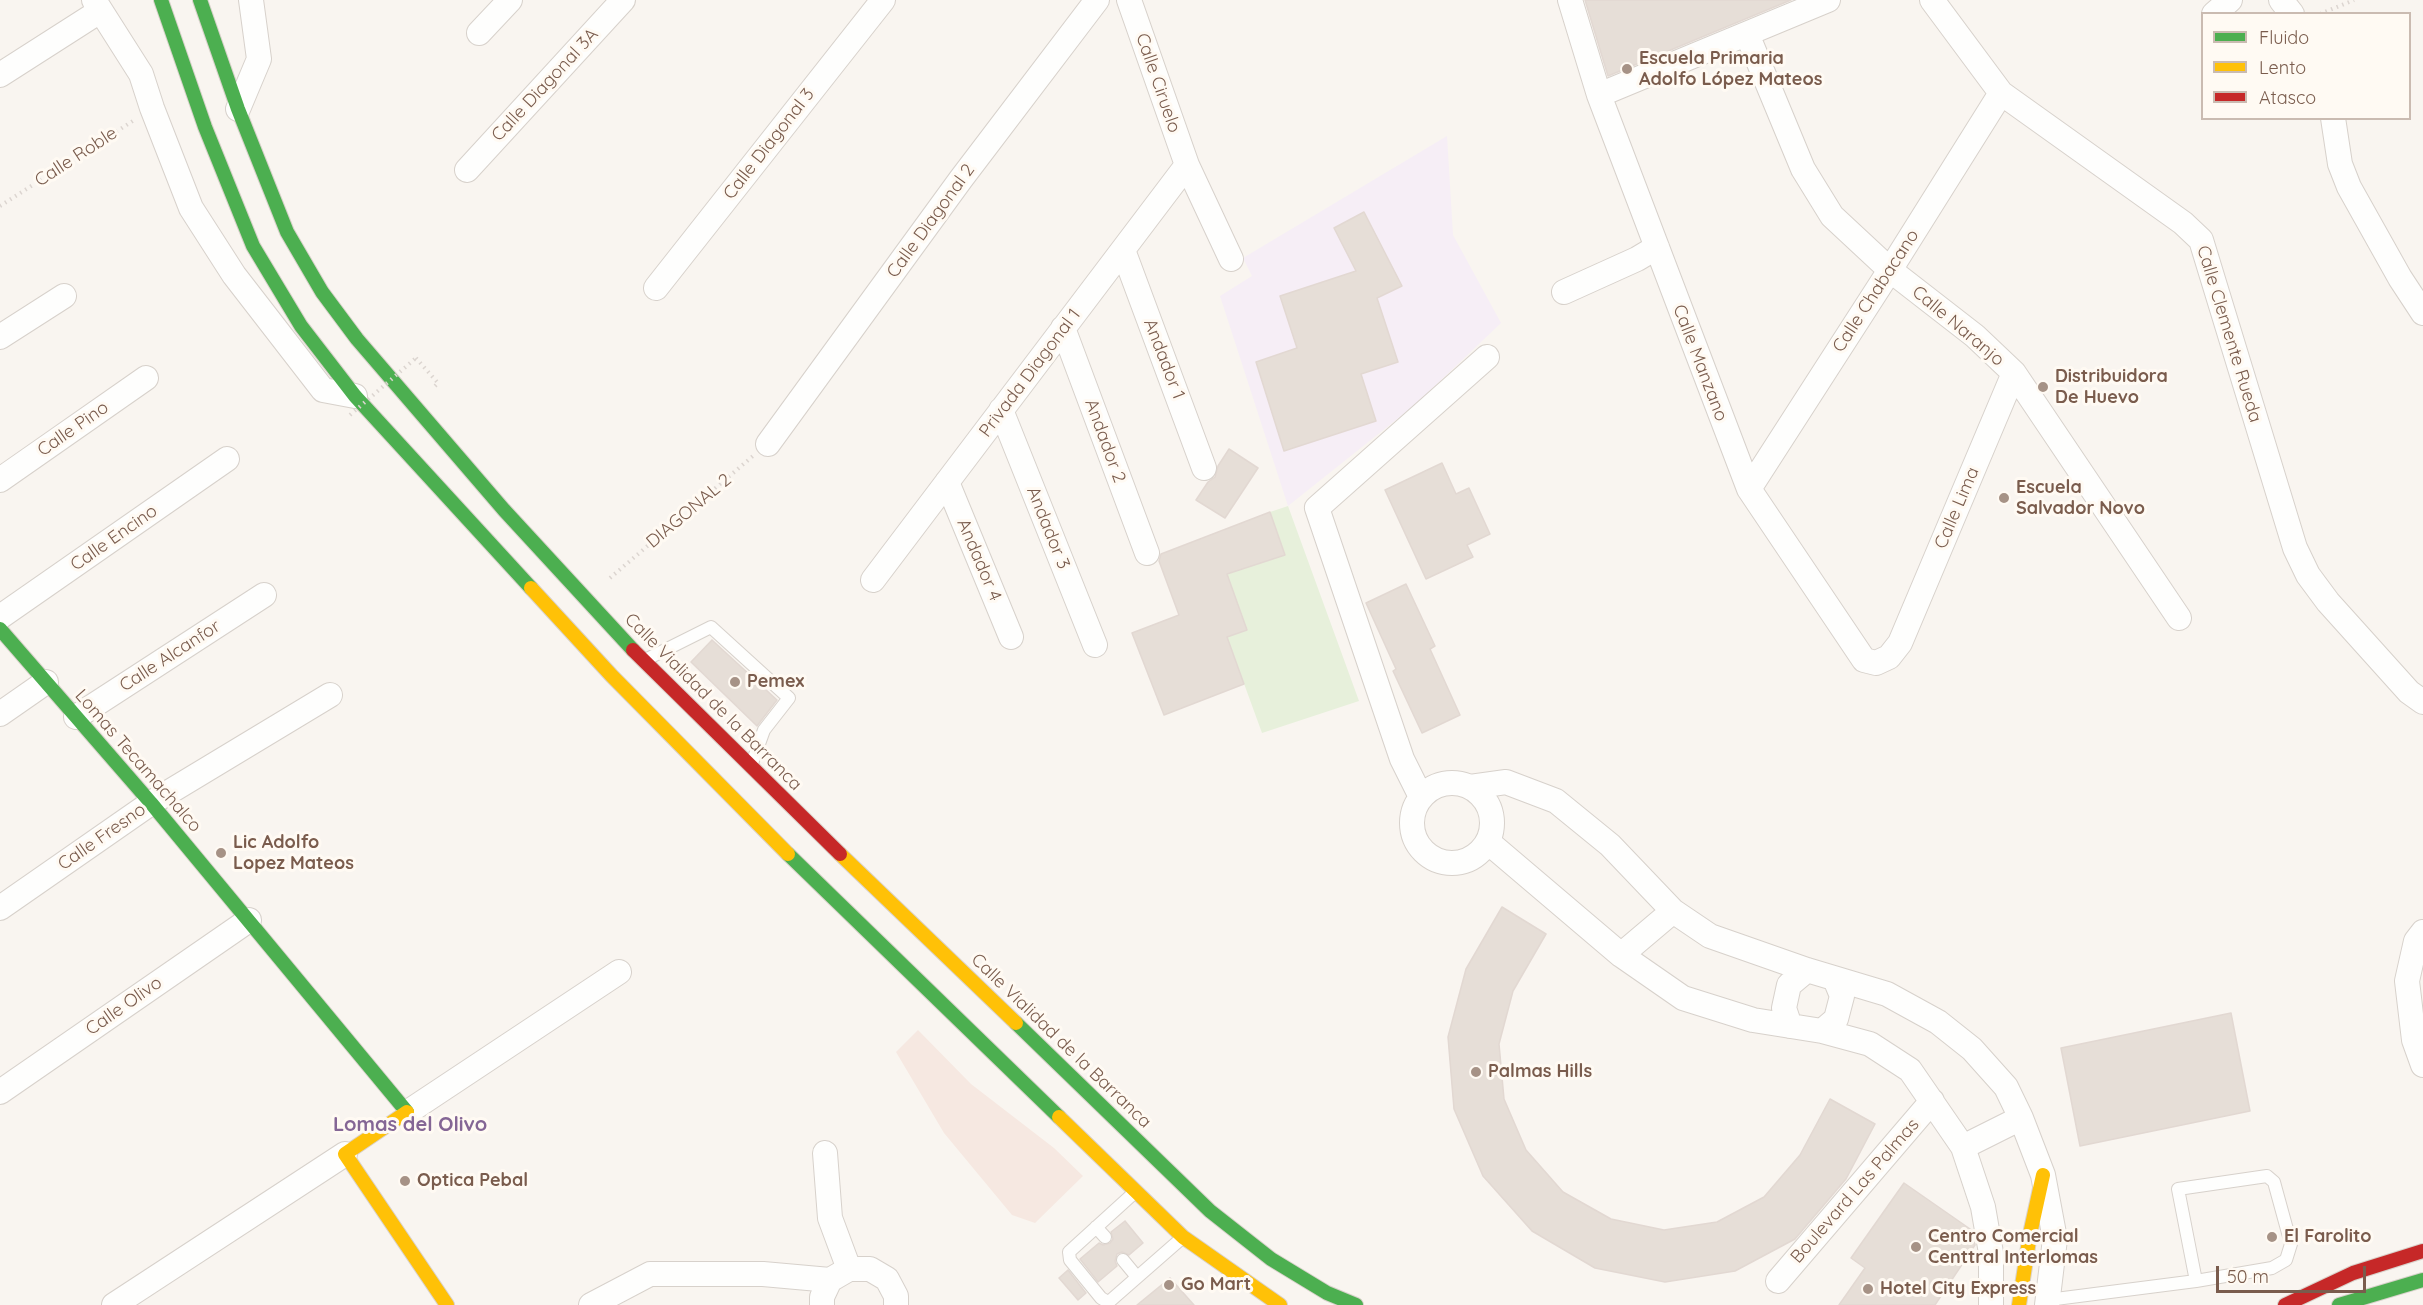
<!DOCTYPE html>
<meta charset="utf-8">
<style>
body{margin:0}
#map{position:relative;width:2423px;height:1305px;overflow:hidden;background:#f9f5f0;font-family:Quicksand,sans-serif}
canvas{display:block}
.legend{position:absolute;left:2201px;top:12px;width:210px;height:108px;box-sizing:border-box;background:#fffaf3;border:2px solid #cabbb1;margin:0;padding:8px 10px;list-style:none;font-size:18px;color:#7a5c4d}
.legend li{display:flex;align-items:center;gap:12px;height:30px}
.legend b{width:30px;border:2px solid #cabbb1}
.scale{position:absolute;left:2216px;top:1266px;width:150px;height:27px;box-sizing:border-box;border:3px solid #7a5c4d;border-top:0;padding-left:8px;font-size:18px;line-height:21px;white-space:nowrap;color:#7a5c4d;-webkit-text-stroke:4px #fffaf3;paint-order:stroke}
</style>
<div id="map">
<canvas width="2423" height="1305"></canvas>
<ul class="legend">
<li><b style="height:8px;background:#4caf50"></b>Fluido</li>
<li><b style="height:8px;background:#ffc107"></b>Lento</li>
<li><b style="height:8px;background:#c62828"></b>Atasco</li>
</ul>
<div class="scale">50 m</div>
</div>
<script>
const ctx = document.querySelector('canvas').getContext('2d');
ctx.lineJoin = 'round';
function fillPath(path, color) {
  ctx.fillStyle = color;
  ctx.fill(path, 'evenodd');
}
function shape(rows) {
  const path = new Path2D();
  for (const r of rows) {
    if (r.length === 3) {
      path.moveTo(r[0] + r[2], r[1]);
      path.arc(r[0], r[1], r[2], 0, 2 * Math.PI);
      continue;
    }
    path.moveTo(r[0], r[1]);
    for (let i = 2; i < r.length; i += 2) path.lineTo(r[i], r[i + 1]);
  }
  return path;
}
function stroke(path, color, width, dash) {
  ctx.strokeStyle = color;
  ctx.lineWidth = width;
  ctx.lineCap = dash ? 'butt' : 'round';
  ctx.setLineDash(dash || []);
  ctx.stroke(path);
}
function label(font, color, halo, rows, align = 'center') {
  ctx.font = font + ' Quicksand,sans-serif';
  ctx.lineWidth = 6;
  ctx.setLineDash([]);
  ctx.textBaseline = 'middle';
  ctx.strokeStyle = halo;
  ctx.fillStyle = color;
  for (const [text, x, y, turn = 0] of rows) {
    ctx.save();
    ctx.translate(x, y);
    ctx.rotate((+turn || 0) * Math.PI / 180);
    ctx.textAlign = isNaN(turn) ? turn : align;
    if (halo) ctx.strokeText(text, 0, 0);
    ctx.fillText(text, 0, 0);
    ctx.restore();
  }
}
fillPath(shape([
 [918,1030,971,1084,1054,1148,1083,1176,1035,1223,1012,1215,944,1133,896,1052]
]), '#f6e8e1');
fillPath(shape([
 [1447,136,1453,235,1501,323,1416,404,1288,506,1220,296,1252,276,1243,258]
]), '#f6eef6');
fillPath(shape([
 [1288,506,1359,701,1262,733,1227,637,1227,574,1285,555,1270,512]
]), '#e7f0db');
const building = shape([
 [1585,0,1791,0,1608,76,1585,0],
 [1364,212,1402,286,1377,298,1398,362,1361,374,1376,421,1284,451,1256,362,1297,348,1280,296,1356,271,1334,228,1364,212],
 [1229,449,1258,468,1225,518,1196,500,1208,482,1215,477,1218,466,1229,449],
 [1442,463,1456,494,1469,488,1490,534,1467,545,1473,557,1426,579,1385,490,1442,463],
 [1270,512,1285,555,1227,574,1247,630,1227,637,1244,684,1164,715,1132,633,1179,615,1159,561,1161,554,1270,512],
 [1406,584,1435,646,1430,649,1460,715,1422,733,1393,671,1396,669,1366,603,1406,584],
 [712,640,777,700,757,726,691,662,712,640],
 [1502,907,1546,934,1513,991,1499,1044,1504,1099,1526,1150,1563,1192,1611,1219,1664,1230,1717,1222,1764,1197,1800,1155,1830,1099,1875,1124,1846,1179,1795,1239,1735,1271,1665,1282,1595,1268,1532,1231,1483,1176,1454,1109,1448,1037,1466,969,1502,907],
 [2231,1013,2250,1111,2080,1146,2061,1048,2231,1013],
 [1904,1183,1973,1231,1975,1245,1935,1305,1839,1305,1865,1268,1851,1258,1904,1183],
 [1125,1221,1143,1243,1129,1255,1122,1252,1117,1254,1115,1261,1117,1266,1098,1282,1080,1259,1099,1243,1103,1245,1110,1243,1113,1239,1111,1232,1125,1221],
 [1068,1270,1086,1293,1078,1300,1059,1278,1068,1270],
 [1170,1278,1194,1305,1137,1305,1170,1278]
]);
fillPath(building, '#e6ded7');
stroke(building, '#e2d8d2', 1.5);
const lane = shape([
 [645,660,711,627,789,698,764,730,751,766],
 [1135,1192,1069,1252,1070,1260,1101,1298,1106,1301,1110,1301,1182,1238],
 [1096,1227,1105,1237],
 [1123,1260,1137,1277],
 [2048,1300,2196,1281,2272,1268,2286,1260,2291,1244,2274,1182,2267,1176,2178,1189,2196,1281]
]);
const street = shape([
 [94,0,141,74,152,108,191,208,234,275,323,390,355,396],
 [1129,0,1187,165,1231,259],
 [1570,0,1599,95,1749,489,1864,660,1876,663,1889,657,1900,643,2014,373],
 [1932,0,2001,93,2183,223,2201,240,2295,548,2308,575,2328,602,2409,692,2423,702],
 [2281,0,2292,14],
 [2214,14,2230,0],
 [479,33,510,0],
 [1747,34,1803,169,1832,216,1890,270,1975,336,2014,373,2179,618],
 [0,75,100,11],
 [1599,95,1828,0],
 [238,109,259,59,251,0],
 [2333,118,2340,164,2349,187,2400,278,2423,313],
 [467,170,623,0],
 [1123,250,1204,468],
 [656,288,883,0],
 [1564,292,1637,259,1657,247],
 [1063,328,1147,553],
 [0,337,64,296],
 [1001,410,1095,645],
 [768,444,961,179,1097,0],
 [0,480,146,378],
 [947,482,1011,637],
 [1749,489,1890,270,2001,93],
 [873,580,1187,165],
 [0,617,227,459],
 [0,714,46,682],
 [76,717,264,595],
 [1452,823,40],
 [1470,787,1506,782,1556,801,1610,845,1673,911,1710,936,1807,970,1887,994,1938,1022,1972,1049,2006,1087,2021,1118,2043,1175,2055,1239,2047,1305],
 [1421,797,1402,759,1317,508,1487,357],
 [1488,842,1621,955,1683,998,1753,1020,1822,1031,1870,1044,1910,1070,1963,1147,1983,1207,1991,1253,1991,1305],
 [0,908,151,803,330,695],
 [2423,932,2416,941,2407,981,2414,1040,2423,1065],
 [1621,955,1673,911],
 [1790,1026,1784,1008,1789,985,1807,970],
 [1822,1031,1836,1019,1842,996,1835,979],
 [0,1092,249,920],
 [408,1112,619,972],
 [1963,1147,2021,1118],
 [825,1153,830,1218,849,1269],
 [1778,1281,1932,1101],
 [114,1305,345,1154],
 [591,1305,650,1274,763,1274,830,1280],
 [822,1305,822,1297,830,1280,849,1269,870,1269,887,1279,896,1296,896,1305]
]);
const fast = shape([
 [161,0,205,127,253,246,301,326,355,396,531,588],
 [200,0,238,109,287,232,322,292,357,339,504,510,633,650],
 [0,629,151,803,407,1112],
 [788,854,1059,1117],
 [1016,1023,1210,1211,1271,1259,1327,1293,1356,1305],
 [2339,1305,2423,1280]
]);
const slow = shape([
 [531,588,611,675,788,854],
 [840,854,1016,1023],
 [407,1112,345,1154,447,1305],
 [1059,1117,1183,1237,1280,1305],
 [2019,1305,2030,1234,2043,1175]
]);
const jam = shape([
 [633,650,840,854],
 [2285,1305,2353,1273,2423,1251]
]);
stroke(lane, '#d7d1cb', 14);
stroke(street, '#d7d1cb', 26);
stroke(fast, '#d9d2cb', 16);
stroke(slow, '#d9d2cb', 16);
stroke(jam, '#d9d2cb', 16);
stroke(shape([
 [2320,14,2354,0],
 [0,206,136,119],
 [416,358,438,383,432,389],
 [610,578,753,456]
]), '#dcd5d0', 4, [1.5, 4.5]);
stroke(lane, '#fefefd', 12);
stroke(street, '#fefefd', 24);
stroke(fast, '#4caf50', 14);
stroke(slow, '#ffc107', 14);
stroke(jam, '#c62828', 14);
stroke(shape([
 [350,415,416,358]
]), '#dcd5d0', 4, [1.5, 4.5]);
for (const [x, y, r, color] of [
 [1627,69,6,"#a69286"],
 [2043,387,6,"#a69286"],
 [2004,498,6,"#a69286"],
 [735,682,6,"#a69286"],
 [221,853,6,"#a69286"],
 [1476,1072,6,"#a69286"],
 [405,1181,6,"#a69286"],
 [2272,1237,6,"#a69286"],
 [1916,1247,6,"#a69286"],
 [1169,1285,6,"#a69286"],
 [1868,1289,6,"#a69286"]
]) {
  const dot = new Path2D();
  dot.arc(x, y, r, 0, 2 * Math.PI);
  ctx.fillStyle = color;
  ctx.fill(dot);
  stroke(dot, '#fffaf3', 2);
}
label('bold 18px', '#7a5c4d', '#fffaf3', [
 ["Escuela Primaria",1639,59],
 ["Adolfo López Mateos",1639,80],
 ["Distribuidora",2055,377],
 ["De Huevo",2055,398],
 ["Escuela",2016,488],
 ["Salvador Novo",2016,509],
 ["Pemex",747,682],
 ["Lic Adolfo",233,843],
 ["Lopez Mateos",233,864],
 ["Palmas Hills",1488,1072],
 ["Optica Pebal",417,1181],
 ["Centro Comercial",1928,1237],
 ["Centtral Interlomas",1928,1258],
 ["El Farolito",2284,1237],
 ["Go Mart",1181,1285],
 ["Hotel City Express",1880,1289]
], 'left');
label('18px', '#7a5c4d', '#fffaf3', [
 ["Calle Ciruelo",1158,83,71],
 ["Calle Diagonal 3A",545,85,-47],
 ["Calle Diagonal 3",769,144,-52],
 ["Calle Roble",76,157,-33],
 ["Calle Diagonal 2",931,221,-54],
 ["Calle Chabacano",1876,291,-57],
 ["Calle Naranjo",1958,326,40],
 ["Calle Clemente Rueda",2229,334,73],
 ["Andador 1",1164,359,69],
 ["Calle Manzano",1700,363,69],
 ["Privada Diagonal 1",1030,373,-53],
 ["Calle Pino",73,429,-35],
 ["Andador 2",1105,441,70],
 ["Calle Lima",1957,508,-67],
 ["DIAGONAL 2",689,511,-40],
 ["Andador 3",1048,528,68],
 ["Calle Encino",114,538,-35],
 ["Andador 4",979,560,67],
 ["Calle Alcanfor",170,656,-33],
 ["Calle Vialidad de la Barranca",713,702,45],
 ["Lomas Tecamachalco",138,761,49],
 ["Calle Fresno",102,837,-35],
 ["Calle Olivo",124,1006,-35],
 ["Calle Vialidad de la Barranca",1061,1041,44],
 ["Boulevard Las Palmas",1855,1191,-49]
]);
label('bold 20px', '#846695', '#fffaf3', [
 ["Lomas del Olivo",410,1125]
]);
</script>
